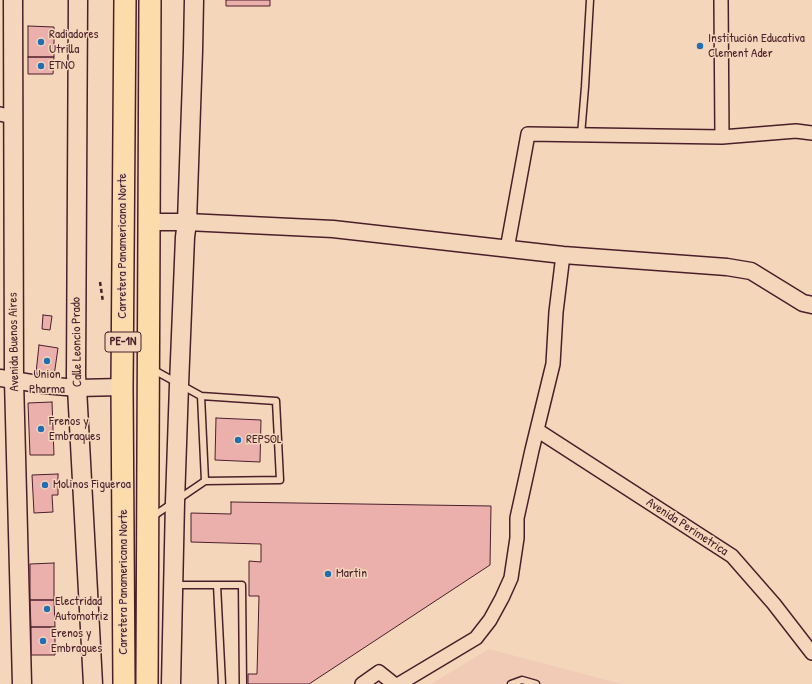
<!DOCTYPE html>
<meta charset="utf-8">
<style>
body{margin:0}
canvas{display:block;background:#f4d7bb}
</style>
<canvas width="812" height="684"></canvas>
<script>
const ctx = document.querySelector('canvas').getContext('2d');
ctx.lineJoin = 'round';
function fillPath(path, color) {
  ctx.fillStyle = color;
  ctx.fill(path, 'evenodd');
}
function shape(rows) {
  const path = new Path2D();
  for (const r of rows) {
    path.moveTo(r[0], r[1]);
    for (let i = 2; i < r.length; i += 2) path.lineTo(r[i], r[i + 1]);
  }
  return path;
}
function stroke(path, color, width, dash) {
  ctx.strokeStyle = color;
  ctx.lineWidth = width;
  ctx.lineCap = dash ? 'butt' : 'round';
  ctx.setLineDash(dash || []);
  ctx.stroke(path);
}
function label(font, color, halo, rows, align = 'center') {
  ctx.font = font + ' "Patrick Hand",sans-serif';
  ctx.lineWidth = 3;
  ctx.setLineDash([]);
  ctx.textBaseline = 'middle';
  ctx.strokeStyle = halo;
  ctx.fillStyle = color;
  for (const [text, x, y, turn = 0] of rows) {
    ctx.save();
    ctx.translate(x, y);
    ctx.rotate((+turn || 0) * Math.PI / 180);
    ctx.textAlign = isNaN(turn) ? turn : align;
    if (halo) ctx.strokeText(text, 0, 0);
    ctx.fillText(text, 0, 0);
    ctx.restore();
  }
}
fillPath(shape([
 [489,649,622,684,431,684]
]), '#f1cbb6');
const building = shape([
 [226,0,270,0,270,6,226,6,226,0],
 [28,26,54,27,54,57,28,57,28,26],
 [28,57,54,57,53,74,28,74,28,57],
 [43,315,52,316,50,330,42,329,43,315],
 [39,345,58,348,54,376,36,373,39,345],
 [52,402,54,455,30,455,28,403,52,402],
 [216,418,261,420,260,462,215,460,216,418],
 [58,474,58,495,52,495,53,512,34,513,32,475,58,474],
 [231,502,491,506,490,565,309,684,248,684,248,674,257,674,259,596,249,596,249,561,261,562,261,544,191,542,191,513,231,514,231,502],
 [54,563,54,600,30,600,30,564,54,563],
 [30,600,54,600,55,627,31,627,30,600],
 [31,627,55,627,55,655,31,655,31,627]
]);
fillPath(building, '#ebb0ab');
stroke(building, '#4a1f2b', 1);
const service = shape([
 [581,135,585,87,590,0],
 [201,396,205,481],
 [152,517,205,481,280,480,276,401,201,396,152,369],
 [175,585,242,585,243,684],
 [217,585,222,684],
 [511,684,522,680,536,684]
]);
const minor = shape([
 [721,0,722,137],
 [0,114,13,117],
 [507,249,528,134,722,137,796,131,812,133],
 [537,430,732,556,774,604,812,653],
 [362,684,379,672,394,684],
 [399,684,476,638,490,620,502,598,511,578,517,538,517,518,532,450,553,364,556,312,563,255]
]);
const tertiary = shape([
 [150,222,187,222,333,229,563,255,727,267,751,271,803,303,812,305],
 [0,378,44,385,77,388,122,387]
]);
const secondary = shape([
 [13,0,14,380,22,684],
 [78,0,76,376,77,388,93,684],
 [171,684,175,502,179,385,185,237,187,222,193,51,194,0]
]);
const trunk = shape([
 [124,684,122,387,125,0],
 [147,684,150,0]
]);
stroke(service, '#4a1f2b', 9);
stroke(minor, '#4a1f2b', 16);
stroke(tertiary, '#4a1f2b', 19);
stroke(secondary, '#4a1f2b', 21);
stroke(trunk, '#4a1f2b', 24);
stroke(shape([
 [100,282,103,302]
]), '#4a1f2b', 2.5, [4, 3]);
stroke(service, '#f4d7bb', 6);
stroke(minor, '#f4d7bb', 13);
stroke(tertiary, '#f4d7bb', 16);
stroke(secondary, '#f4d7bb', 18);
stroke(trunk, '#fddcac', 21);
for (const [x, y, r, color] of [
 [41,42,4,"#1f6fb2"],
 [700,46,4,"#1f6fb2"],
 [41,66,4,"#1f6fb2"],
 [47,361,4,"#1f6fb2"],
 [41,429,4,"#1f6fb2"],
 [238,440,4,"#1f6fb2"],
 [45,485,4,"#1f6fb2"],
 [328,574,4,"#1f6fb2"],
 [47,609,4,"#1f6fb2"],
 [43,641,4,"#1f6fb2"]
]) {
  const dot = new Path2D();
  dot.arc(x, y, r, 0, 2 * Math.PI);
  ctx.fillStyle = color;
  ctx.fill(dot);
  stroke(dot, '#f4d7bb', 1.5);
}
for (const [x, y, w] of [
 [123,342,36]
]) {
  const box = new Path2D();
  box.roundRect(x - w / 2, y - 10, w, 20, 3);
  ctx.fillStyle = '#f4d7bb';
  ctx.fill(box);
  stroke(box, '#4a1f2b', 1);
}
label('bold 12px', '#4a1f2b', null, [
 ["PE-1N",123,342]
]);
label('13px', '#4a1f2b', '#f4d7bb', [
 ["Radiadores",49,35],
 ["Utrilla",49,50],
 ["Institución Educativa",708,39],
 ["Clement Ader",708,54],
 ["ETNO",49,66],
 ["Union",47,375,"center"],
 ["Pharma",47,390,"center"],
 ["Frenos y",49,422],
 ["Embraques",49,437],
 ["REPSOL",246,440],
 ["Molinos Figueroa",53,485],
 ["Martin",336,574],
 ["Electridad",55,602],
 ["Automotriz",55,617],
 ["Erenos y",51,634],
 ["Embragues",51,649]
], 'left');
label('13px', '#4a1f2b', '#f4d7bb', [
 ["Carretera Panamericana Norte",123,246,-90],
 ["Avenida Buenos Aires",14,342,-91],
 ["Calle Leoncio Prado",77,342,-91],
 ["Avenida Perimetrica",687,527,33],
 ["Carretera Panamericana Norte",124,582,-90]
]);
</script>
